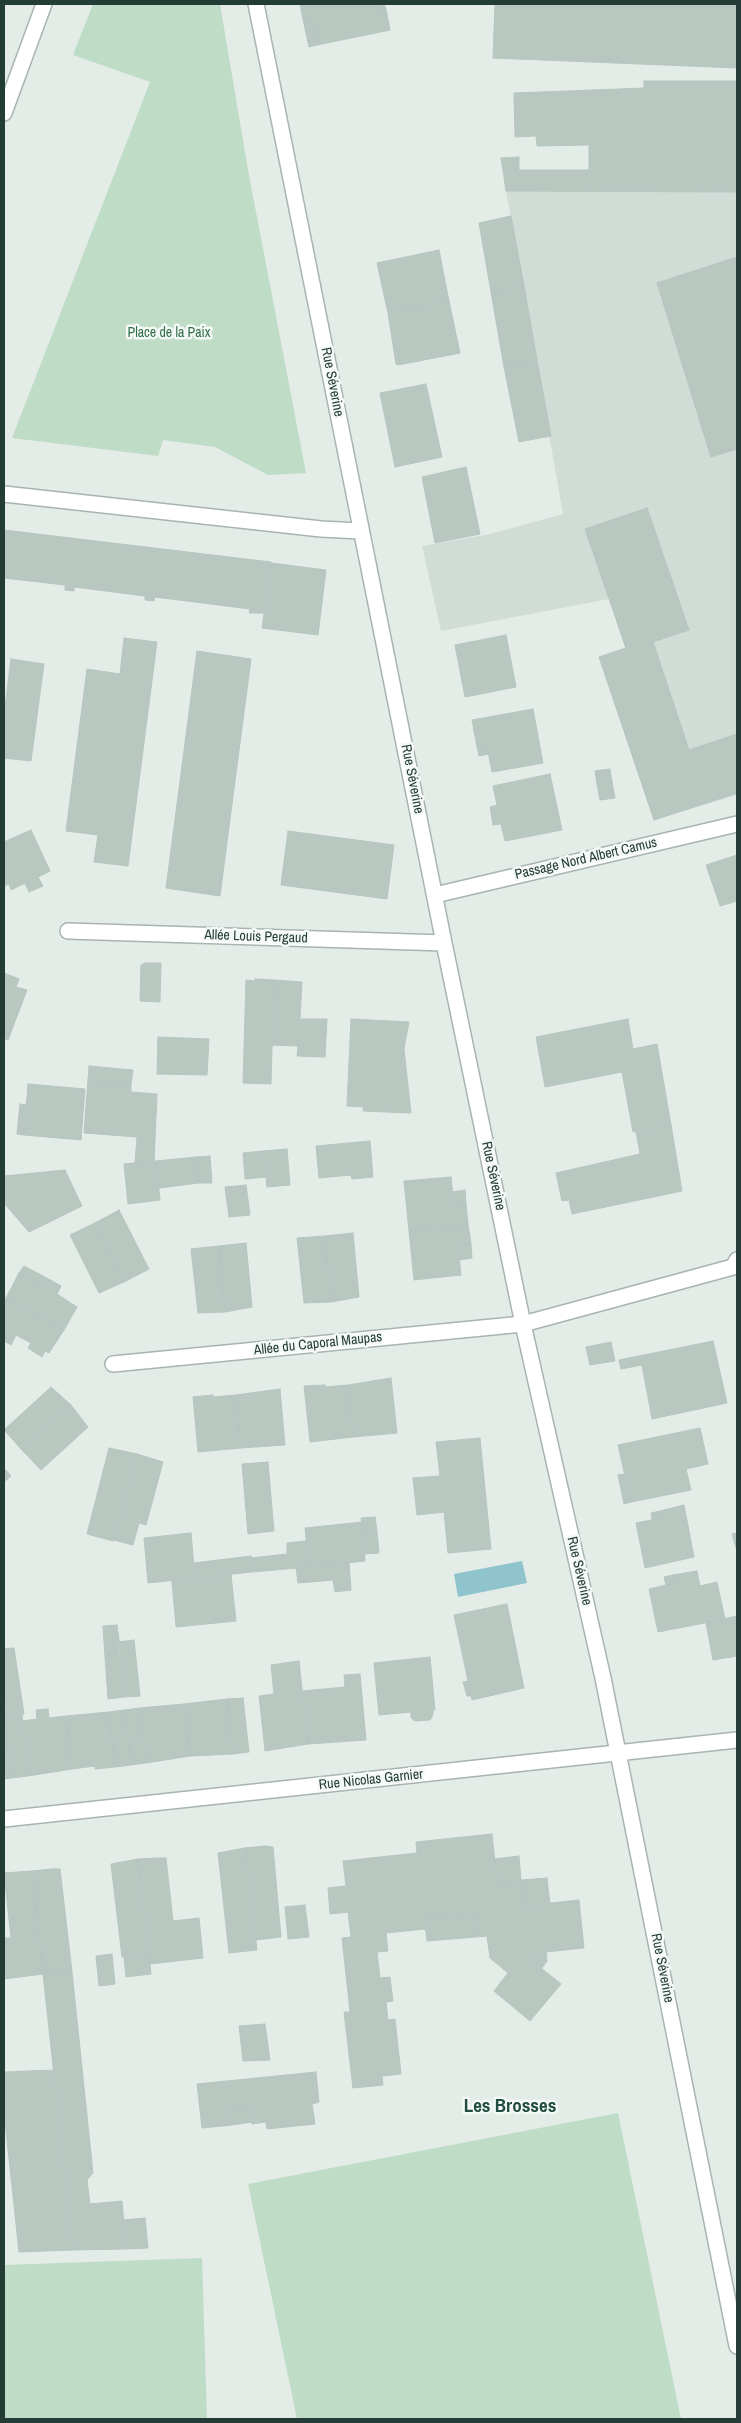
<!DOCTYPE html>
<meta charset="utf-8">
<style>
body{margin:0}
#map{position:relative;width:741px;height:2423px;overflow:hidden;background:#e4ece8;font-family:"Archivo Narrow",sans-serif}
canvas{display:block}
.frame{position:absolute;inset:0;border:5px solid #243c36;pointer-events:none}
</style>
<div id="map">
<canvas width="741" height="2423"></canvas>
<div class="frame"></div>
</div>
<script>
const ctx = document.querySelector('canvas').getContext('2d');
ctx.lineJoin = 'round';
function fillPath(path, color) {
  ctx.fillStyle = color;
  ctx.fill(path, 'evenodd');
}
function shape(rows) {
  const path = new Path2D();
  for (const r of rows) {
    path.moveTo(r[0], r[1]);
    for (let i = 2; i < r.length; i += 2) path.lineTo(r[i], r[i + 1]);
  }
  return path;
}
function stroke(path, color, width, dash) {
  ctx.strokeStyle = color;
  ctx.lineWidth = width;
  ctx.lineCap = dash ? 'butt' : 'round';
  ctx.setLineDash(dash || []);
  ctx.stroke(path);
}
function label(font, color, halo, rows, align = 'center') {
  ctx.font = font + ' "Archivo Narrow",sans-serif';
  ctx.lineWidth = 5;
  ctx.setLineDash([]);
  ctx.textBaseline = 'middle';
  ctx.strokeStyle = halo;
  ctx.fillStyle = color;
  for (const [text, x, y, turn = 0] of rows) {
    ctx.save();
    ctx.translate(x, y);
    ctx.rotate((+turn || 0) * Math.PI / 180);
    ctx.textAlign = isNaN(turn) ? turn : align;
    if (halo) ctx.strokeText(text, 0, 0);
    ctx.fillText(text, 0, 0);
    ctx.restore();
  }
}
fillPath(shape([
 [506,191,737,192,737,795,654,820,599,657,625,648,609,599,441,631,422,546,490,534,563,514]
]), '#d2dcd7');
fillPath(shape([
 [93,4,220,4,248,170,306,473,268,475,215,447,163,440,158,456,12,438,150,82,73,55],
 [618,2113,681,2419,297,2419,248,2184],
 [202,2258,207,2419,4,2419,4,2265]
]), '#bedcc6');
fillPath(shape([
 [522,1561,527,1583,458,1597,454,1574]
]), '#90c4cd');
const building = shape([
 [300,4,377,4,378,11,386,9,390,30,317,45,312,22,304,24,300,4],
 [377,4,384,4,386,9,378,11,377,4],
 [495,4,737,4,737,68,493,58,495,4],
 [312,22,317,45,309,47,304,24,312,22],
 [644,81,737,81,737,192,506,191,503,170,589,170,589,145,537,146,536,136,515,137,514,93,644,88,644,81],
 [519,157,519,170,503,170,501,158,519,157],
 [511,216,524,286,491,292,479,223,511,216],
 [439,250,449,301,388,313,377,263,439,250],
 [737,257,737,449,711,457,657,283,737,257],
 [524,286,537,360,504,367,491,292,524,286],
 [449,301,460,353,398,365,396,364,388,313,449,301],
 [537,360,551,436,519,442,504,367,537,360],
 [426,384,442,457,395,467,380,393,426,384],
 [466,467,480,534,435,543,422,477,466,467],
 [647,508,689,630,653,642,689,750,737,734,737,793,654,820,599,657,626,648,585,529,647,508],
 [4,530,271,562,264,613,249,613,250,609,155,597,154,601,145,600,145,596,74,587,74,591,65,590,65,585,4,578,4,530],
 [271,563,326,570,318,635,262,628,271,563],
 [506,635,516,687,465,697,455,645,506,635],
 [124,638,157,642,128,866,94,862,98,835,66,831,87,669,120,674,124,638],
 [197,651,251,659,220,896,166,888,197,651],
 [11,659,44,664,31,761,4,758,4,715,11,659],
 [533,709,543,763,492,772,487,746,477,747,472,720,533,709],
 [487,746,489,754,479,756,477,747,487,746],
 [610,769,612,782,597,784,595,771,610,769],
 [550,774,562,830,505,841,501,824,493,825,490,807,497,805,493,786,550,774],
 [612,782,615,798,600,800,597,784,612,782],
 [31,830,50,871,38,877,43,886,29,892,25,883,11,890,9,884,4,886,4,842,31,830],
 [288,831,394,845,387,899,281,885,288,831],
 [737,855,737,901,720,906,706,865,737,855],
 [145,963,161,963,160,1002,140,1001,141,965,145,963],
 [4,973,19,979,16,987,27,990,8,1040,4,1038,4,973],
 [255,979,274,980,271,1084,243,1083,246,980,255,981,255,979],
 [274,980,302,982,300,1019,327,1019,325,1057,297,1056,298,1046,272,1045,274,980],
 [351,1019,409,1022,404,1049,411,1113,363,1111,364,1107,347,1106,351,1019],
 [628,1019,633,1049,657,1044,671,1125,633,1132,622,1072,545,1087,536,1037,628,1019],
 [158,1037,209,1039,207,1075,157,1074,158,1037],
 [89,1066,133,1070,131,1084,88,1080,89,1066],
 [88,1080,131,1084,131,1092,157,1094,154,1162,135,1163,137,1137,84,1133,88,1080],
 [28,1084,85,1089,81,1140,24,1135,28,1084],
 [20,1104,26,1105,24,1135,17,1134,20,1104],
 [671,1125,682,1191,572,1214,569,1200,562,1201,556,1173,640,1154,636,1132,671,1125],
 [370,1141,373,1177,352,1179,351,1175,319,1178,316,1146,370,1141],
 [287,1149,290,1185,267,1187,263,1151,287,1149],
 [263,1151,266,1177,245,1179,243,1153,263,1151],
 [210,1156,212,1183,199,1183,196,1157,210,1156],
 [196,1157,199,1183,159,1188,156,1161,196,1157],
 [156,1161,160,1200,128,1204,124,1164,156,1161],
 [65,1170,82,1206,29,1232,4,1203,4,1176,65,1170],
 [451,1177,454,1206,466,1204,468,1224,409,1231,404,1181,451,1177],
 [246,1185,250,1215,229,1217,225,1187,246,1185],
 [465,1190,466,1204,454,1206,452,1192,465,1190],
 [119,1210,149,1269,124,1282,95,1223,119,1210],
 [95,1223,124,1282,99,1293,70,1235,95,1223],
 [468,1224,471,1244,458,1246,461,1275,414,1280,409,1231,468,1224],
 [353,1233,359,1297,331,1302,325,1236,353,1233],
 [325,1236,331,1302,304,1303,297,1238,325,1236],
 [246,1243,252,1307,225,1312,219,1246,246,1243],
 [471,1244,472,1258,460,1260,458,1246,471,1244],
 [219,1246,225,1312,198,1313,191,1249,219,1246],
 [24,1266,45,1277,40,1285,19,1273,24,1266],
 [19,1273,40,1285,45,1277,61,1286,57,1294,77,1307,64,1330,6,1298,19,1273],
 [6,1298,64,1330,49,1353,45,1351,42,1357,28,1348,31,1343,16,1335,11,1345,4,1341,4,1302,6,1298],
 [713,1341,727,1403,652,1419,642,1365,621,1369,619,1360,713,1341],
 [611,1342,615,1361,590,1365,586,1347,611,1342],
 [391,1378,397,1433,353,1437,348,1385,391,1378],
 [325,1385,325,1387,348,1385,353,1437,310,1442,304,1386,325,1385],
 [51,1387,71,1405,22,1450,4,1430,51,1387],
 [280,1389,285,1445,241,1448,236,1395,280,1389],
 [213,1395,213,1397,236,1395,241,1448,198,1452,193,1397,213,1395],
 [71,1405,88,1427,41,1470,22,1450,71,1405],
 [700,1428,708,1464,686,1469,691,1490,631,1502,618,1445,700,1428],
 [480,1438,491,1549,448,1553,444,1512,417,1515,413,1478,440,1476,436,1442,480,1438],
 [109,1448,137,1454,113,1541,87,1534,109,1448],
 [137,1454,163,1462,146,1525,139,1523,133,1545,114,1540,137,1454],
 [268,1462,274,1531,248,1534,242,1464,268,1462],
 [4,1468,11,1476,4,1482,4,1468],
 [625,1474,631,1502,624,1504,618,1475,625,1474],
 [684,1505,694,1557,645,1568,636,1523,662,1518,660,1511,684,1505],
 [660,1511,662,1518,652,1520,651,1513,660,1511],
 [375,1517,377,1532,363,1532,361,1518,375,1517],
 [362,1522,365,1561,309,1567,305,1528,362,1522],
 [363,1532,377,1532,379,1553,364,1554,363,1532],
 [191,1533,195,1578,148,1583,144,1538,191,1533],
 [737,1533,737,1547,736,1548,732,1534,737,1533],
 [306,1541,309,1567,252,1572,251,1558,287,1554,287,1543,306,1541],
 [251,1556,252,1572,195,1578,194,1563,251,1556],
 [349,1563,351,1590,335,1592,333,1580,298,1583,296,1568,349,1563],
 [697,1571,700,1586,717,1582,725,1619,658,1632,649,1589,675,1583,673,1575,697,1571],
 [231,1575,236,1621,176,1627,172,1581,231,1575],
 [673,1575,675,1583,666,1585,664,1577,673,1575],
 [507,1604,524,1688,472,1700,471,1696,467,1696,463,1682,468,1681,454,1615,507,1604],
 [737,1616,737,1656,713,1660,706,1623,737,1616],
 [117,1625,119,1640,104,1642,103,1626,117,1625],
 [119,1640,124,1697,108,1699,104,1642,119,1640],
 [134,1640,140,1696,124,1697,118,1642,134,1640],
 [14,1648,24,1714,6,1717,4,1649,14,1648],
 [430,1657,435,1710,433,1709,433,1715,430,1720,415,1721,411,1718,411,1712,379,1715,374,1663,430,1657],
 [299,1661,308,1744,265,1751,259,1696,274,1694,271,1665,299,1661],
 [360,1674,366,1740,308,1744,302,1691,345,1687,344,1675,360,1674],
 [243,1698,249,1752,233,1754,227,1699,243,1698],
 [227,1699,233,1754,190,1756,184,1704,227,1699],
 [4,1700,11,1778,4,1779,4,1700],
 [184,1704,190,1756,146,1763,140,1708,184,1704],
 [140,1708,146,1763,131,1765,125,1710,140,1708],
 [48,1709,49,1718,66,1716,72,1769,28,1776,22,1721,37,1719,36,1710,48,1709],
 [125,1710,131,1765,115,1767,109,1712,125,1710],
 [109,1712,115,1767,95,1769,95,1766,72,1769,66,1716,109,1712],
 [22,1715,28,1776,11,1778,6,1717,22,1715],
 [492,1834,497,1883,521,1880,524,1906,579,1900,584,1948,536,1953,531,1960,561,1984,530,2021,494,1991,508,1973,490,1958,487,1936,476,1937,473,1912,424,1917,425,1929,386,1933,388,1951,377,1952,380,1978,390,1977,393,2001,386,2002,388,2020,395,2019,401,2074,382,2076,383,2085,353,2088,344,2012,350,2012,342,1938,351,1937,348,1912,330,1914,328,1888,346,1886,343,1861,417,1853,416,1842,492,1834],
 [265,1846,273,1847,281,1937,256,1940,245,1848,265,1846],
 [245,1848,257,1950,229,1953,218,1853,245,1848],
 [519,1856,521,1880,497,1883,494,1859,519,1856],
 [157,1858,166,1858,173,1921,199,1918,203,1958,150,1964,138,1859,157,1858],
 [138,1859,149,1954,122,1957,111,1864,138,1859],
 [52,1869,60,1869,72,1972,43,1974,32,1871,52,1869],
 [32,1871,43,1974,4,1979,4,1938,11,1938,4,1873,32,1871],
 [547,1878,550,1904,524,1906,521,1880,547,1878],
 [305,1905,309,1937,288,1939,285,1907,305,1905],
 [473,1912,476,1937,427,1941,424,1917,473,1912],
 [546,1952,547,1961,541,1969,531,1960,536,1953,546,1952],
 [112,1954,115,1984,99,1986,96,1956,112,1954],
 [149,1954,151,1974,126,1977,124,1957,149,1954],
 [72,1972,93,2173,87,2180,90,2204,122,2201,126,2249,73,2250,43,1974,72,1972],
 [265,2024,270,2060,243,2061,239,2026,265,2024],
 [54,2070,73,2250,19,2252,4,2112,4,2072,54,2070],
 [316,2072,319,2102,312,2104,315,2124,267,2129,266,2122,252,2124,250,2107,231,2109,232,2125,202,2128,197,2084,316,2072],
 [250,2107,252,2122,232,2125,231,2109,250,2107],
 [145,2218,148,2248,126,2249,123,2220,145,2218]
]);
fillPath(building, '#b9c7c1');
stroke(building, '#b6c5bf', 1);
const lane = shape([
 [523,1324,733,1267,737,1260]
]);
const street = shape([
 [256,4,444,943,523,1324,603,1678,737,2346],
 [4,113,44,4],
 [4,494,321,529,360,531],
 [435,895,737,824],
 [68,931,444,943],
 [113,1364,523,1324],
 [4,1819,737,1740]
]);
stroke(lane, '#a7b4af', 18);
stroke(street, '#a7b4af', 18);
stroke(lane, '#fff', 15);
stroke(street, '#fff', 15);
label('14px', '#317049', '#f4f9f6', [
 ["Place de la Paix",169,333]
]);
label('14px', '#243c36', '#f4f9f6', [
 ["Rue Séverine",332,382,79],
 ["Rue Séverine",412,779,79],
 ["Passage Nord Albert Camus",586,859,-13],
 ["Allée Louis Pergaud",256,937,2],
 ["Rue Séverine",493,1176,78],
 ["Allée du Caporal Maupas",318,1344,-6],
 ["Rue Séverine",579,1571,77],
 ["Rue Nicolas Garnier",371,1780,-6],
 ["Rue Séverine",662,1968,79]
]);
label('bold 19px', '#224d42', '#f4f9f6', [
 ["Les Brosses",510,2107]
]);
</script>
